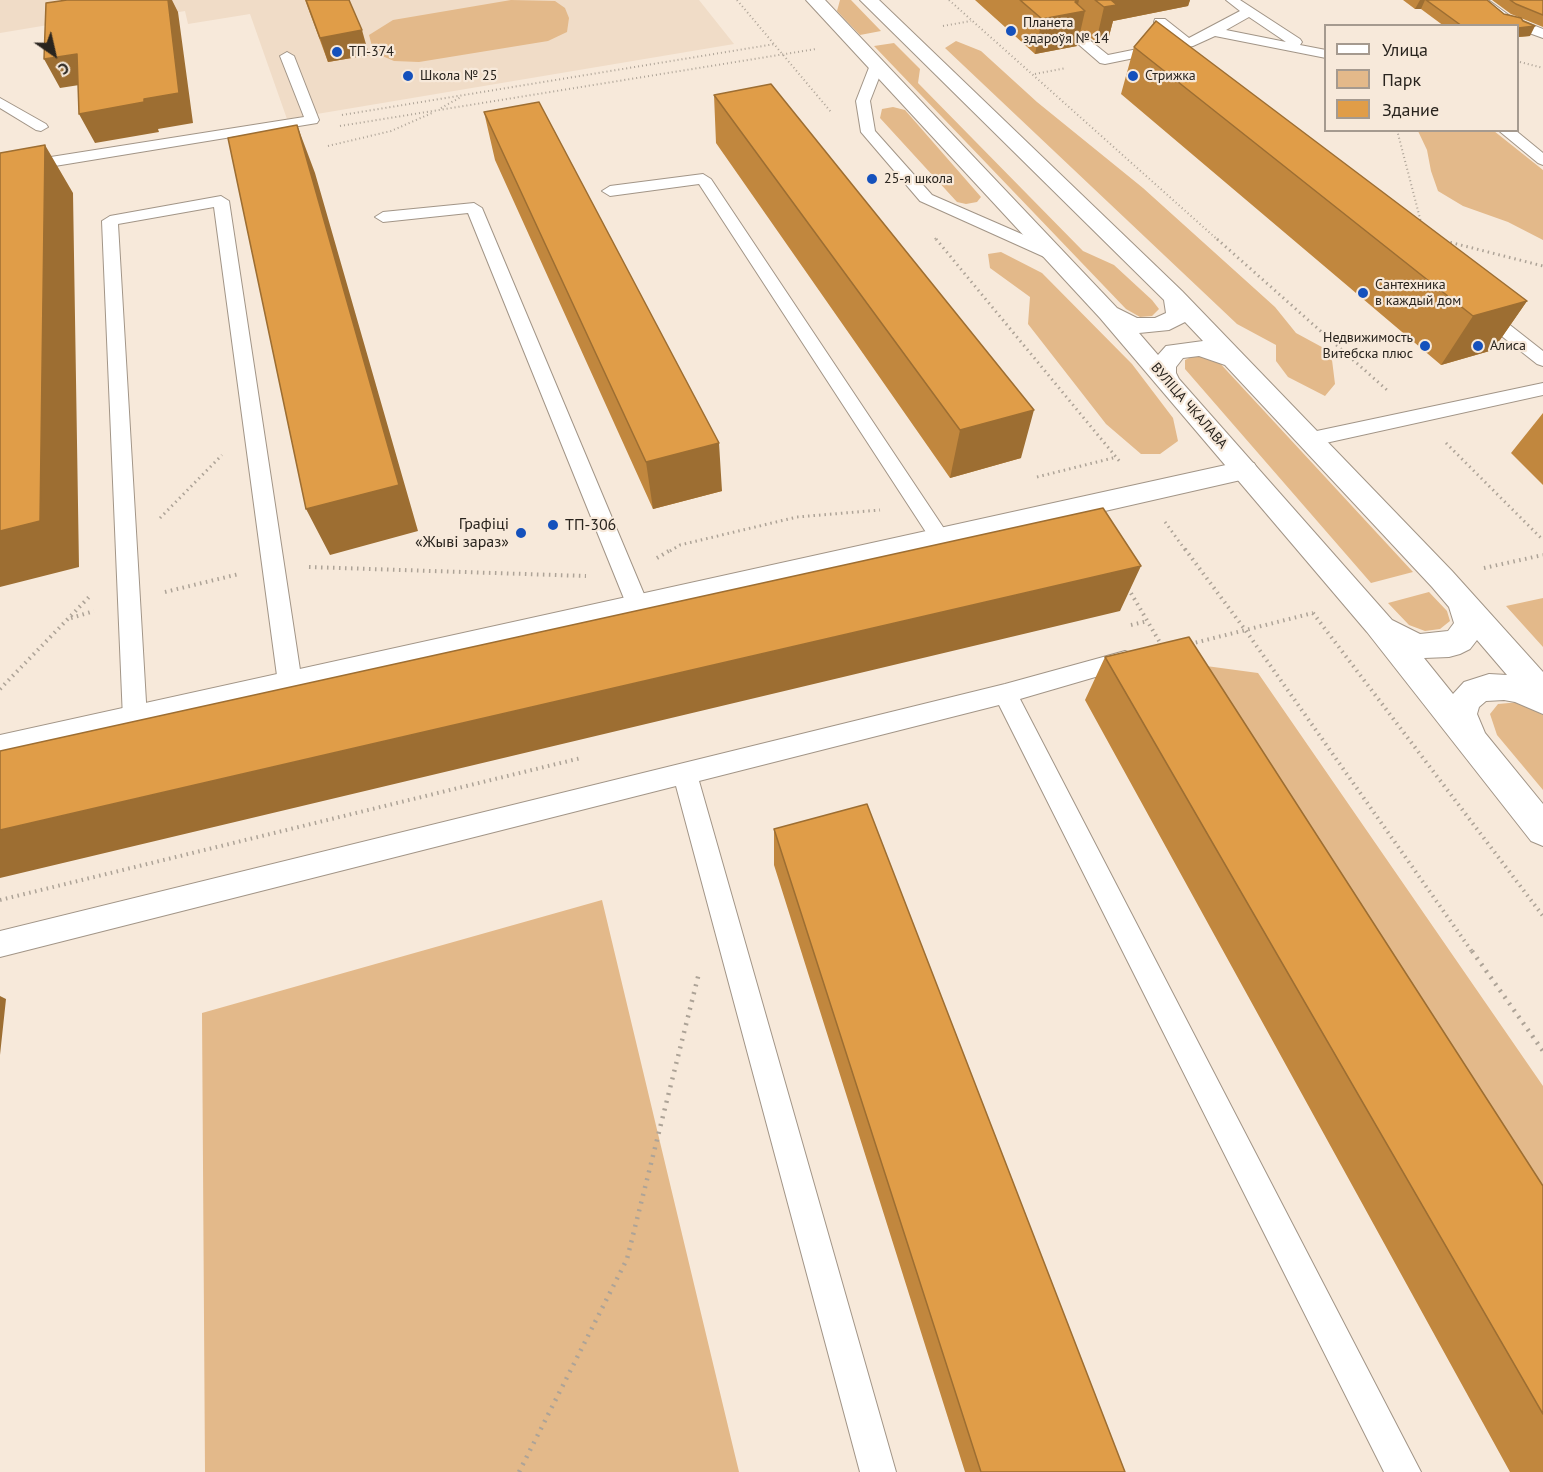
<!DOCTYPE html>
<meta charset="utf-8">
<style>
body{margin:0}
#map{position:relative;width:1543px;height:1472px;overflow:hidden;background:#f7e9da;font-family:"PT Sans",sans-serif}
canvas{display:block}
.legend{position:absolute;left:1324px;top:24px;width:195px;height:108px;box-sizing:border-box;background:#f7e9da;border:2px solid #a59a8f;margin:0;padding:8px 10px;list-style:none;font-size:18px;color:#29241e}
.legend li{display:flex;align-items:center;gap:12px;height:30px}
.legend b{width:30px;border:2px solid #a59a8f}
.north{position:absolute;left:24px;top:24px;width:60px;height:60px;-webkit-text-stroke:4px #f7e9da;paint-order:stroke;rotate:146deg;font-size:16px;font-weight:700;line-height:24px;text-align:center;color:#29241e}
.north::after{content:'';display:block;margin:auto;width:21px;height:27px;background:#29241e;clip-path:polygon(50% 0,100% 100%,50% 72%,0 100%)}
</style>
<div id="map">
<canvas width="1543" height="1472"></canvas>
<ul class="legend">
<li><b style="height:8px;background:#fff"></b>Улица</li>
<li><b style="height:16px;background:#e3b98a"></b>Парк</li>
<li><b style="height:16px;background:#e09d48"></b>Здание</li>
</ul>
<div class="north">С</div>
</div>
<script>
const ctx = document.querySelector('canvas').getContext('2d');
ctx.lineJoin = 'round';
function fillPath(path, color) {
  ctx.fillStyle = color;
  ctx.fill(path, 'evenodd');
}
function shape(rows) {
  const path = new Path2D();
  for (const r of rows) {
    path.moveTo(r[0], r[1]);
    for (let i = 2; i < r.length; i += 2) path.lineTo(r[i], r[i + 1]);
  }
  return path;
}
function stroke(path, color, width, dash) {
  ctx.strokeStyle = color;
  ctx.lineWidth = width;
  ctx.lineCap = dash ? 'butt' : 'round';
  ctx.setLineDash(dash || []);
  ctx.stroke(path);
}
function label(font, color, halo, rows, align = 'center') {
  ctx.font = font + ' "PT Sans",sans-serif';
  ctx.lineWidth = 4.5;
  ctx.setLineDash([]);
  ctx.textBaseline = 'middle';
  ctx.strokeStyle = halo;
  ctx.fillStyle = color;
  for (const [text, x, y, turn = 0] of rows) {
    ctx.save();
    ctx.translate(x, y);
    ctx.rotate((+turn || 0) * Math.PI / 180);
    ctx.textAlign = isNaN(turn) ? turn : align;
    if (halo) ctx.strokeText(text, 0, 0);
    ctx.fillText(text, 0, 0);
    ctx.restore();
  }
}
fillPath(shape([
 [0,0,699,0,734,44,287,119,250,14,188,24,185,11,67,31,66,22,0,33]
]), '#f0dcc7');
fillPath(shape([
 [511,0,555,1,565,8,569,18,567,32,548,41,419,62,394,61,380,55,372,46,369,35,393,20],
 [840,0,851,0,881,31,860,35,837,11],
 [956,41,981,51,1037,102,1143,188,1275,307,1296,333,1331,352,1335,384,1325,396,1288,377,1276,361,1276,345,1237,324,945,48],
 [894,43,920,69,918,83,1083,251,1114,265,1152,300,1159,309,1152,316,1140,317,1126,309,874,46],
 [893,107,905,110,981,197,977,202,966,204,957,202,880,118,882,109],
 [1418,131,1494,131,1543,170,1543,240,1508,222,1463,206,1438,191,1431,171,1427,150],
 [1001,252,1042,273,1132,364,1173,418,1178,441,1160,454,1141,454,1106,424,1028,324,1030,297,990,268,988,254],
 [1193,356,1216,359,1413,572,1371,583,1185,369,1185,360],
 [1429,592,1447,611,1450,621,1440,629,1425,631,1409,625,1388,603],
 [1543,598,1543,647,1506,606],
 [1206,666,1258,673,1543,1086,1543,1232],
 [1520,702,1543,715,1543,790,1497,735,1490,714,1498,704],
 [602,900,739,1472,205,1472,202,1013]
]), '#e3b98a');
const lane = shape([
 [1226,0,1240,0,1300,39,1302,42,1300,45,1326,50,1326,58,1215,36,1193,46,1105,64,1100,63,1070,37,1072,34,1082,34,1108,55,1177,41,1155,25,1154,22,1155,19,1165,19,1189,38,1240,11,1226,0],
 [1249,17,1286,42,1226,30,1249,17],
 [1474,0,1488,0,1510,16,1543,29,1543,38,1518,29,1518,26,1500,22,1474,0],
 [287,52,294,56,319,120,317,123,0,175,0,165,304,117,280,56,287,52],
 [877,61,884,65,870,101,875,131,932,195,1063,252,1065,256,1063,260,1051,260,920,201,861,132,856,101,870,65,877,61],
 [0,98,46,124,48,127,41,131,36,130,0,108,0,98],
 [1498,130,1515,130,1543,153,1543,165,1538,163,1498,130],
 [703,174,711,179,947,533,950,538,947,543,940,546,933,543,699,184,610,196,602,191,610,186,703,174],
 [221,196,229,201,302,683,298,690,290,692,282,690,278,683,214,207,118,224,147,719,143,726,135,729,127,726,123,719,102,221,110,216,221,196],
 [474,203,482,208,649,606,646,612,638,614,630,612,627,606,468,213,383,222,375,217,383,212,474,203],
 [1481,306,1487,307,1543,351,1543,366,1537,364,1475,315,1472,311,1475,307,1481,306],
 [1543,383,1543,395,1312,446,1305,444,1302,439,1305,434,1312,432,1543,383],
 [1125,651,1133,654,1136,660,1133,666,1020,699,1421,1472,1384,1472,999,705,699,781,896,1472,860,1472,676,786,0,957,0,931,1005,684,1125,651]
]);
const street = shape([
 [1244,461,1254,463,1258,470,1254,477,0,763,0,735,1244,461]
]);
const secondary = shape([
 [806,0,825,0,1117,308,1137,318,1155,318,1166,313,1164,300,860,0,879,0,1182,291,1452,571,1543,672,1543,714,1515,702,1504,700,1486,701,1479,707,1477,714,1485,733,1543,804,1543,846,1531,841,1367,632,1100,318,806,0],
 [1185,322,1203,341,1166,346,1158,355,1139,333,1169,330,1185,322],
 [1199,356,1225,365,1432,587,1449,607,1454,623,1448,631,1420,634,1392,620,1179,379,1176,373,1176,367,1183,358,1199,356],
 [1477,640,1507,675,1489,674,1464,682,1453,694,1424,658,1449,657,1460,654,1470,649,1477,640]
]);
stroke(lane, '#a29587', 2);
stroke(street, '#a29587', 2);
stroke(secondary, '#a29587', 2);
stroke(shape([
 [737,0,831,112],
 [949,0,1219,241],
 [943,26,971,21],
 [1520,62,1543,68],
 [1035,74,1066,68],
 [441,108,461,97],
 [342,115,775,44],
 [340,126,816,49],
 [1397,130,1422,226],
 [328,146,391,131,432,113],
 [935,238,937,241]
]), '#ada397', 2, [1, 3]);
stroke(shape([
 [936,239,1121,463],
 [1217,239,1387,390],
 [1445,241,1543,266],
 [1446,443,1543,540],
 [1037,477,1117,457],
 [160,518,222,455],
 [1165,522,1186,551],
 [670,551,680,545,797,517,880,510]
]), '#ada397', 3, [1.5, 4]);
stroke(shape([
 [1185,549,1246,631,1473,953],
 [657,558,672,549],
 [309,567,586,576],
 [1484,568,1543,555],
 [1128,588,1162,646],
 [165,592,239,574],
 [1313,613,1543,916],
 [71,618,94,611],
 [1131,625,1148,621],
 [1190,644,1313,613],
 [0,689,91,595],
 [0,900,581,758]
]), '#ada397', 4, [1.5, 4.5]);
stroke(shape([
 [1472,951,1543,1051],
 [519,1472,627,1259,699,973]
]), '#ada397', 4.5, [2, 6]);
fillPath(lane, '#fff');
fillPath(street, '#fff');
fillPath(secondary, '#fff');
fillPath(shape([
 [305,0,349,0,369,55,328,62],
 [975,0,1190,0,1188,6,1113,21,1108,40,1096,42,1083,32,1080,32,1077,46,1035,54],
 [1403,0,1487,0,1530,36,1518,37,1518,26,1444,26,1421,9,1415,9],
 [1492,0,1543,0,1543,27,1511,14],
 [1134,47,1527,301,1493,350,1441,365,1121,94],
 [714,95,1021,458,950,478,716,143],
 [484,112,722,491,653,509,495,160],
 [1543,413,1543,485,1511,453],
 [1105,657,1543,1186,1543,1472,1510,1472,1085,700],
 [774,829,1125,1472,965,1472,774,865]
]), '#c1873e');
fillPath(shape([
 [168,0,172,0,178,12,193,123,158,129,159,132,95,143,79,114,144,99],
 [1077,0,1079,0,1076,13,1085,11,1077,46,1035,54,1042,19],
 [1095,0,1190,0,1188,6,1113,21,1108,40,1096,42,1104,7],
 [1420,0,1425,0,1421,9,1415,9],
 [1535,26,1530,36,1518,37,1518,28],
 [362,30,369,55,328,62,320,38],
 [77,54,92,83,60,88,44,59],
 [297,125,315,173,418,531,330,555,306,509],
 [45,145,73,193,79,567,0,587,0,531],
 [1527,301,1493,350,1441,365,1473,316],
 [1034,410,1021,458,950,478,960,430],
 [719,443,722,491,653,509,646,462],
 [1141,566,1120,611,0,878,0,830],
 [0,996,6,999,0,1055]
]), '#9d6e32');
const building = shape([
 [67,0,168,0,179,93,144,99,144,102,79,114,77,54,44,59,46,3,67,0],
 [306,0,349,0,362,30,320,38,306,0],
 [1020,0,1077,0,1075,2,1085,11,1042,19,1020,0],
 [1095,0,1111,0,1117,5,1104,7,1095,0],
 [1426,0,1487,0,1504,14,1521,18,1523,21,1535,26,1518,28,1518,26,1462,26,1426,0],
 [1510,0,1543,0,1543,15,1516,4,1510,0],
 [1156,21,1527,301,1473,316,1134,47,1156,21],
 [771,84,1034,410,960,430,714,95,771,84],
 [539,102,719,443,646,462,484,112,539,102],
 [297,125,399,485,306,509,228,138,297,125],
 [45,145,40,521,0,531,0,153,45,145],
 [1103,508,1141,566,0,830,0,751,1103,508],
 [1189,637,1543,1186,1543,1414,1105,657,1189,637],
 [867,804,1125,1472,981,1472,774,829,867,804]
]);
fillPath(building, '#e09d48');
stroke(building, '#9d6e32', 1.5);
for (const [x, y, r, color] of [
 [1011,31,6,"#1551bc"],
 [337,52,6,"#1551bc"],
 [408,76,6,"#1551bc"],
 [1133,76,6,"#1551bc"],
 [872,179,6,"#1551bc"],
 [1363,293,6,"#1551bc"],
 [1425,346,6,"#1551bc"],
 [1478,346,6,"#1551bc"],
 [553,525,6,"#1551bc"],
 [521,533,6,"#1551bc"]
]) {
  const dot = new Path2D();
  dot.arc(x, y, r, 0, 2 * Math.PI);
  ctx.fillStyle = color;
  ctx.fill(dot);
  stroke(dot, '#f7e9da', 2);
}
label('14px', '#29241e', '#f7e9da', [
 ["Планета",1023,23],
 ["здароўя № 14",1023,39],
 ["ТП-374",349,52],
 ["Школа № 25",420,76],
 ["Стрижка",1145,76],
 ["25-я школа",884,179],
 ["Сантехника",1375,285],
 ["в каждый дом",1375,301],
 ["Недвижимость",1413,338,"right"],
 ["Витебска плюс",1413,354,"right"],
 ["Алиса",1490,346]
], 'left');
label('14px', '#29241e', '#f7e9da', [
 ["ВУЛІЦА ЧКАЛАВА",1189,406,49]
]);
label('16px', '#29241e', '#f7e9da', [
 ["Графіці",509,524],
 ["«Жыві зараз»",509,542],
 ["ТП-306",565,525,"left"]
], 'right');
</script>
